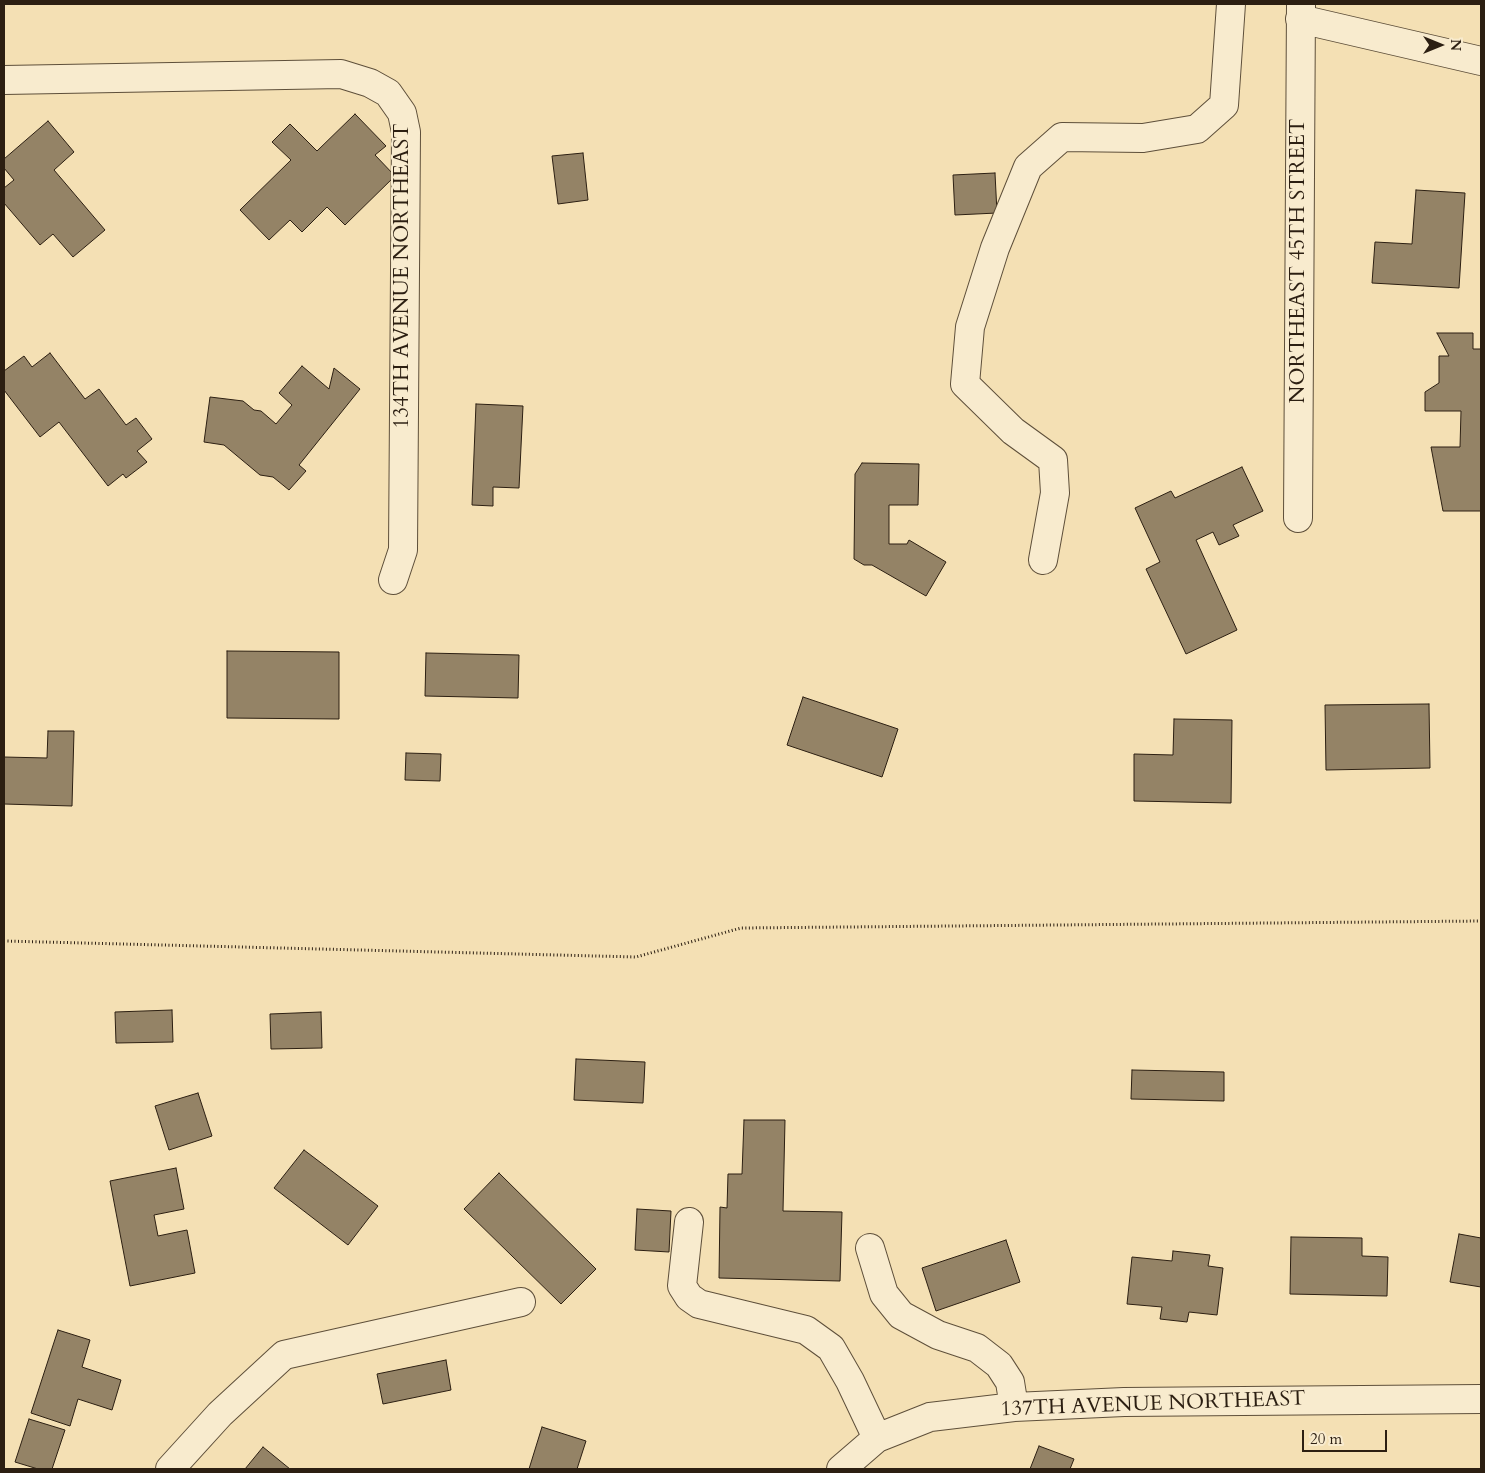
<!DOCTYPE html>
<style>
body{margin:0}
#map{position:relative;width:1485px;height:1473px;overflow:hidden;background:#f4e0b4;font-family:Cardo,serif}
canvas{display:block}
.frame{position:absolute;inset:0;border:5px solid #2c1f12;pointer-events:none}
.north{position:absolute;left:1415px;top:20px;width:50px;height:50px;-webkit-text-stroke:4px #f8ebce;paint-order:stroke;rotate:90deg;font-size:14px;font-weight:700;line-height:20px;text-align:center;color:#2c1f12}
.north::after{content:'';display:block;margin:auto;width:18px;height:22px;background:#2c1f12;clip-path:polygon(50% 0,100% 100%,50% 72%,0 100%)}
.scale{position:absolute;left:1302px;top:1430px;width:85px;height:22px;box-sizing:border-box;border:2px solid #2c1f12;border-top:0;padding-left:6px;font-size:15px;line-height:18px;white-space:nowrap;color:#2c1f12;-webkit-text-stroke:4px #f8ebce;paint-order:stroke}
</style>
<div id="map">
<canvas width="1485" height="1473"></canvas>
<div class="frame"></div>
<div class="north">N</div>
<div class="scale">20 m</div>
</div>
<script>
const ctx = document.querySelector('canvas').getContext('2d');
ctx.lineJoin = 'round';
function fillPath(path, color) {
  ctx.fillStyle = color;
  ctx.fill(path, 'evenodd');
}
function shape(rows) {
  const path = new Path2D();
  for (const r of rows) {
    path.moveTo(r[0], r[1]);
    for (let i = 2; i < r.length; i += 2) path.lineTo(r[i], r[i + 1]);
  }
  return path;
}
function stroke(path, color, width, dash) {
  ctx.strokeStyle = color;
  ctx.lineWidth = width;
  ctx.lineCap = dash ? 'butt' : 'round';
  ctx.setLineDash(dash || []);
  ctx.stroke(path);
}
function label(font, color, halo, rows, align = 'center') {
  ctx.font = font + ' Cardo,serif';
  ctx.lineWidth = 4;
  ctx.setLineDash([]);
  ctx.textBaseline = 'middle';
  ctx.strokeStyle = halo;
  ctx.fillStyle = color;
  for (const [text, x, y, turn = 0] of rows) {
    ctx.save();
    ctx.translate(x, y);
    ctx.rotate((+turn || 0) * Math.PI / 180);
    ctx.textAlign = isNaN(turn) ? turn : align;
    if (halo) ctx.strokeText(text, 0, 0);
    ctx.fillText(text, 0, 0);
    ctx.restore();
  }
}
const building = shape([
 [355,114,386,146,375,155,395,176,345,225,327,207,302,232,290,220,269,240,240,210,291,160,272,142,290,124,317,151,355,114],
 [48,121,74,152,54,170,105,230,73,257,53,234,40,245,4,203,4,188,14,180,4,168,4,159,48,121],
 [583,153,588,200,558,204,552,156,583,153],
 [995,173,997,213,955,215,953,175,995,173],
 [1416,190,1465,193,1459,288,1372,283,1375,242,1412,244,1416,190],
 [1437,333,1473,333,1473,349,1481,349,1481,511,1443,511,1431,447,1460,447,1461,411,1425,411,1425,392,1439,383,1439,356,1449,356,1437,333],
 [50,353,85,399,99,389,126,425,136,418,152,439,137,451,147,462,126,478,123,474,108,486,59,422,40,437,4,390,4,371,24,356,32,367,50,353],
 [302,366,329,389,334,368,360,389,299,465,306,471,289,490,273,477,260,475,224,445,204,442,210,397,243,401,254,410,261,411,276,424,292,405,279,393,302,366],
 [476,404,523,406,519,488,493,487,493,506,472,505,476,404],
 [862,463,919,464,918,505,889,505,889,544,907,544,909,540,946,562,926,596,872,565,864,565,854,559,855,474,862,463],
 [1242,467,1263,511,1233,525,1239,536,1219,545,1213,532,1196,540,1237,630,1186,654,1146,569,1160,562,1135,508,1171,491,1175,498,1242,467],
 [227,651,339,652,339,719,227,718,227,651],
 [426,653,519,655,518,698,425,696,426,653],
 [803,697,898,729,882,777,787,745,803,697],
 [1429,704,1430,768,1326,770,1325,705,1429,704],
 [1174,719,1232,720,1231,803,1134,801,1134,754,1173,755,1174,719],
 [48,731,74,731,72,806,4,804,4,757,47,758,48,731],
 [406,753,441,754,440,781,405,780,406,753],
 [172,1010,173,1042,116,1043,115,1012,172,1010],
 [321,1012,322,1048,271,1049,270,1014,321,1012],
 [576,1059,645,1062,643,1103,574,1100,576,1059],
 [1132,1070,1224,1072,1224,1101,1131,1099,1132,1070],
 [198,1093,212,1136,169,1150,155,1106,198,1093],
 [744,1120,785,1120,783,1211,842,1212,840,1281,719,1278,720,1207,727,1208,728,1174,742,1174,744,1120],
 [304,1150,378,1206,348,1245,274,1188,304,1150],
 [176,1168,184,1209,154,1215,158,1236,187,1230,195,1273,130,1286,110,1181,176,1168],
 [499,1173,596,1269,561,1304,464,1209,499,1173],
 [637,1209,671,1211,669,1252,635,1250,637,1209],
 [1459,1234,1481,1238,1481,1287,1450,1282,1459,1234],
 [1291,1237,1362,1238,1362,1256,1388,1257,1387,1296,1290,1294,1291,1237],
 [1006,1240,1020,1282,936,1311,922,1268,1006,1240],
 [1173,1251,1210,1255,1208,1266,1223,1268,1217,1315,1189,1312,1187,1322,1160,1319,1162,1307,1127,1304,1132,1257,1172,1261,1173,1251],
 [58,1330,90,1340,82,1367,121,1380,112,1410,78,1399,70,1426,31,1413,58,1330],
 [446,1360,451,1390,383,1404,377,1374,446,1360],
 [29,1419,65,1430,52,1469,38,1469,15,1462,29,1419],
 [542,1427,586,1441,577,1469,529,1469,542,1427],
 [1039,1446,1074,1459,1070,1469,1030,1469,1039,1446],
 [263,1447,290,1469,245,1469,263,1447]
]);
fillPath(building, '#948366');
stroke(building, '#2c1f12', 1);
const minor = shape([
 [1300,19,1481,61],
 [4,80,341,74,370,83,388,93,402,113,406,132,403,550,393,580],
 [1298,518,1301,4],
 [1043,560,1055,493,1053,460,1013,431,965,384,970,327,995,248,1028,167,1062,137,1143,138,1197,129,1224,105,1231,4],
 [689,1222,682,1286,689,1297,699,1304,806,1330,831,1348,850,1381,877,1438],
 [870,1248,884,1294,901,1315,938,1335,977,1348,999,1365,1010,1382,1014,1407],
 [170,1469,220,1414,284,1355,521,1302],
 [841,1469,877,1438,930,1417,1014,1407,1124,1402,1481,1399]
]);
stroke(minor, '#5e4f3a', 30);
stroke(shape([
 [4,941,636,957,741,928,1481,921]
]), '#2c1f12', 3, [1, 2.5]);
stroke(minor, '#f8ebce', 28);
label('21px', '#2c1f12', '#f8ebce', [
 ["NORTHEAST 45TH STREET",1299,261,-90],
 ["134TH AVENUE NORTHEAST",403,276,-90],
 ["137TH AVENUE NORTHEAST",1153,1405,-2]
]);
</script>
